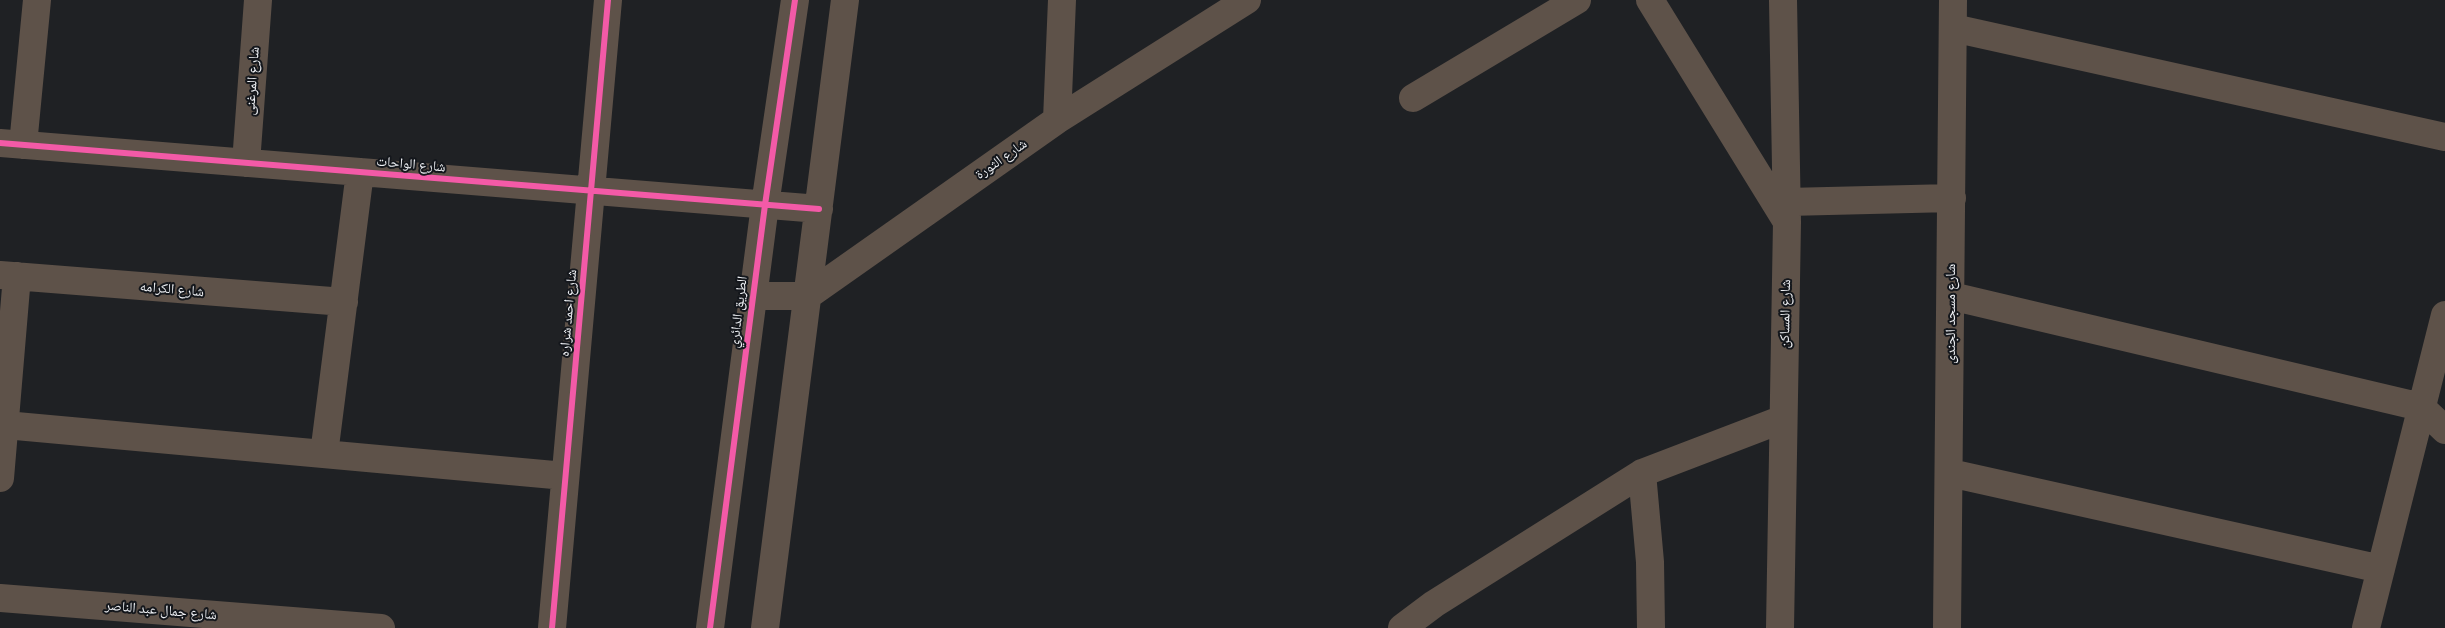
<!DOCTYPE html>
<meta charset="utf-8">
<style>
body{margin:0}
canvas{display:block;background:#1f2124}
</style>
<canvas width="2445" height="628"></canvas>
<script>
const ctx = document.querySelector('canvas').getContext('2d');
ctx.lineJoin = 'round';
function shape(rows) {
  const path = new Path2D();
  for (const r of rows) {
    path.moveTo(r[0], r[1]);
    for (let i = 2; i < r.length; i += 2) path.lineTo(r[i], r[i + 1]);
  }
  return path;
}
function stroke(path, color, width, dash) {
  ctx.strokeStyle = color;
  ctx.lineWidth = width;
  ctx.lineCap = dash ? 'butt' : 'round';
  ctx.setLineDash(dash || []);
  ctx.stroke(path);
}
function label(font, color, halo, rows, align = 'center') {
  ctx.font = font + ' "Golos Text","Noto Naskh Arabic",sans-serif';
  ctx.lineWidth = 4;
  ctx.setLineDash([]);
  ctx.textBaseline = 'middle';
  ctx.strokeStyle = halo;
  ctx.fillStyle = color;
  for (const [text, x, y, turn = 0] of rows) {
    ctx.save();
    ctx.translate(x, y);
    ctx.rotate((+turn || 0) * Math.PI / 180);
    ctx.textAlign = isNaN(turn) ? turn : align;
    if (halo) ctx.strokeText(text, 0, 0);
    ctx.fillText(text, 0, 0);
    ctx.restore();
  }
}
stroke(shape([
 [1650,0,1787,222],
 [1953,28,2445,137],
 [1413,98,1577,0],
 [1057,120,1062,0],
 [0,143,819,209],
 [23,145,37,0],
 [246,163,258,0],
 [1787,202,1952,198],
 [0,275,344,302],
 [753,296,807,296,1057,120,1247,0],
 [1951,296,2421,407,2445,430],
 [5,425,565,476],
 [324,454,360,172],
 [1642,473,1650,562,1651,628],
 [1950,473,2381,569],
 [0,478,17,276],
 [0,598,381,628],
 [552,628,608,0],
 [710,628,765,205,795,0],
 [765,628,845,0],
 [1402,628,1434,604,1642,473,1783,419],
 [1780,628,1787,222,1783,0],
 [1947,628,1953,0],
 [2366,628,2445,315]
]), '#5e5249', 28);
stroke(shape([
 [0,143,819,209],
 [552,628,608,0],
 [710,628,765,205,795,0]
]), '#f35aa7', 6);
label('14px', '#eff1f5', '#14171c', [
 ["شارع المرغنى",252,81,-86],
 ["شارع الثورة",1001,159,-35],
 ["شارع الواحات",411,164,5],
 ["شارع الكرامه",172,289,5],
 ["الطريق الدائري",738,312,-83],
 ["شارع احمد شراره",568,313,-85],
 ["شارع المساكن",1785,314,-89],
 ["شارع مسجد الجندى",1951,314,-90],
 ["شارع جمال عبد الناصر",161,610,5]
]);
</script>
